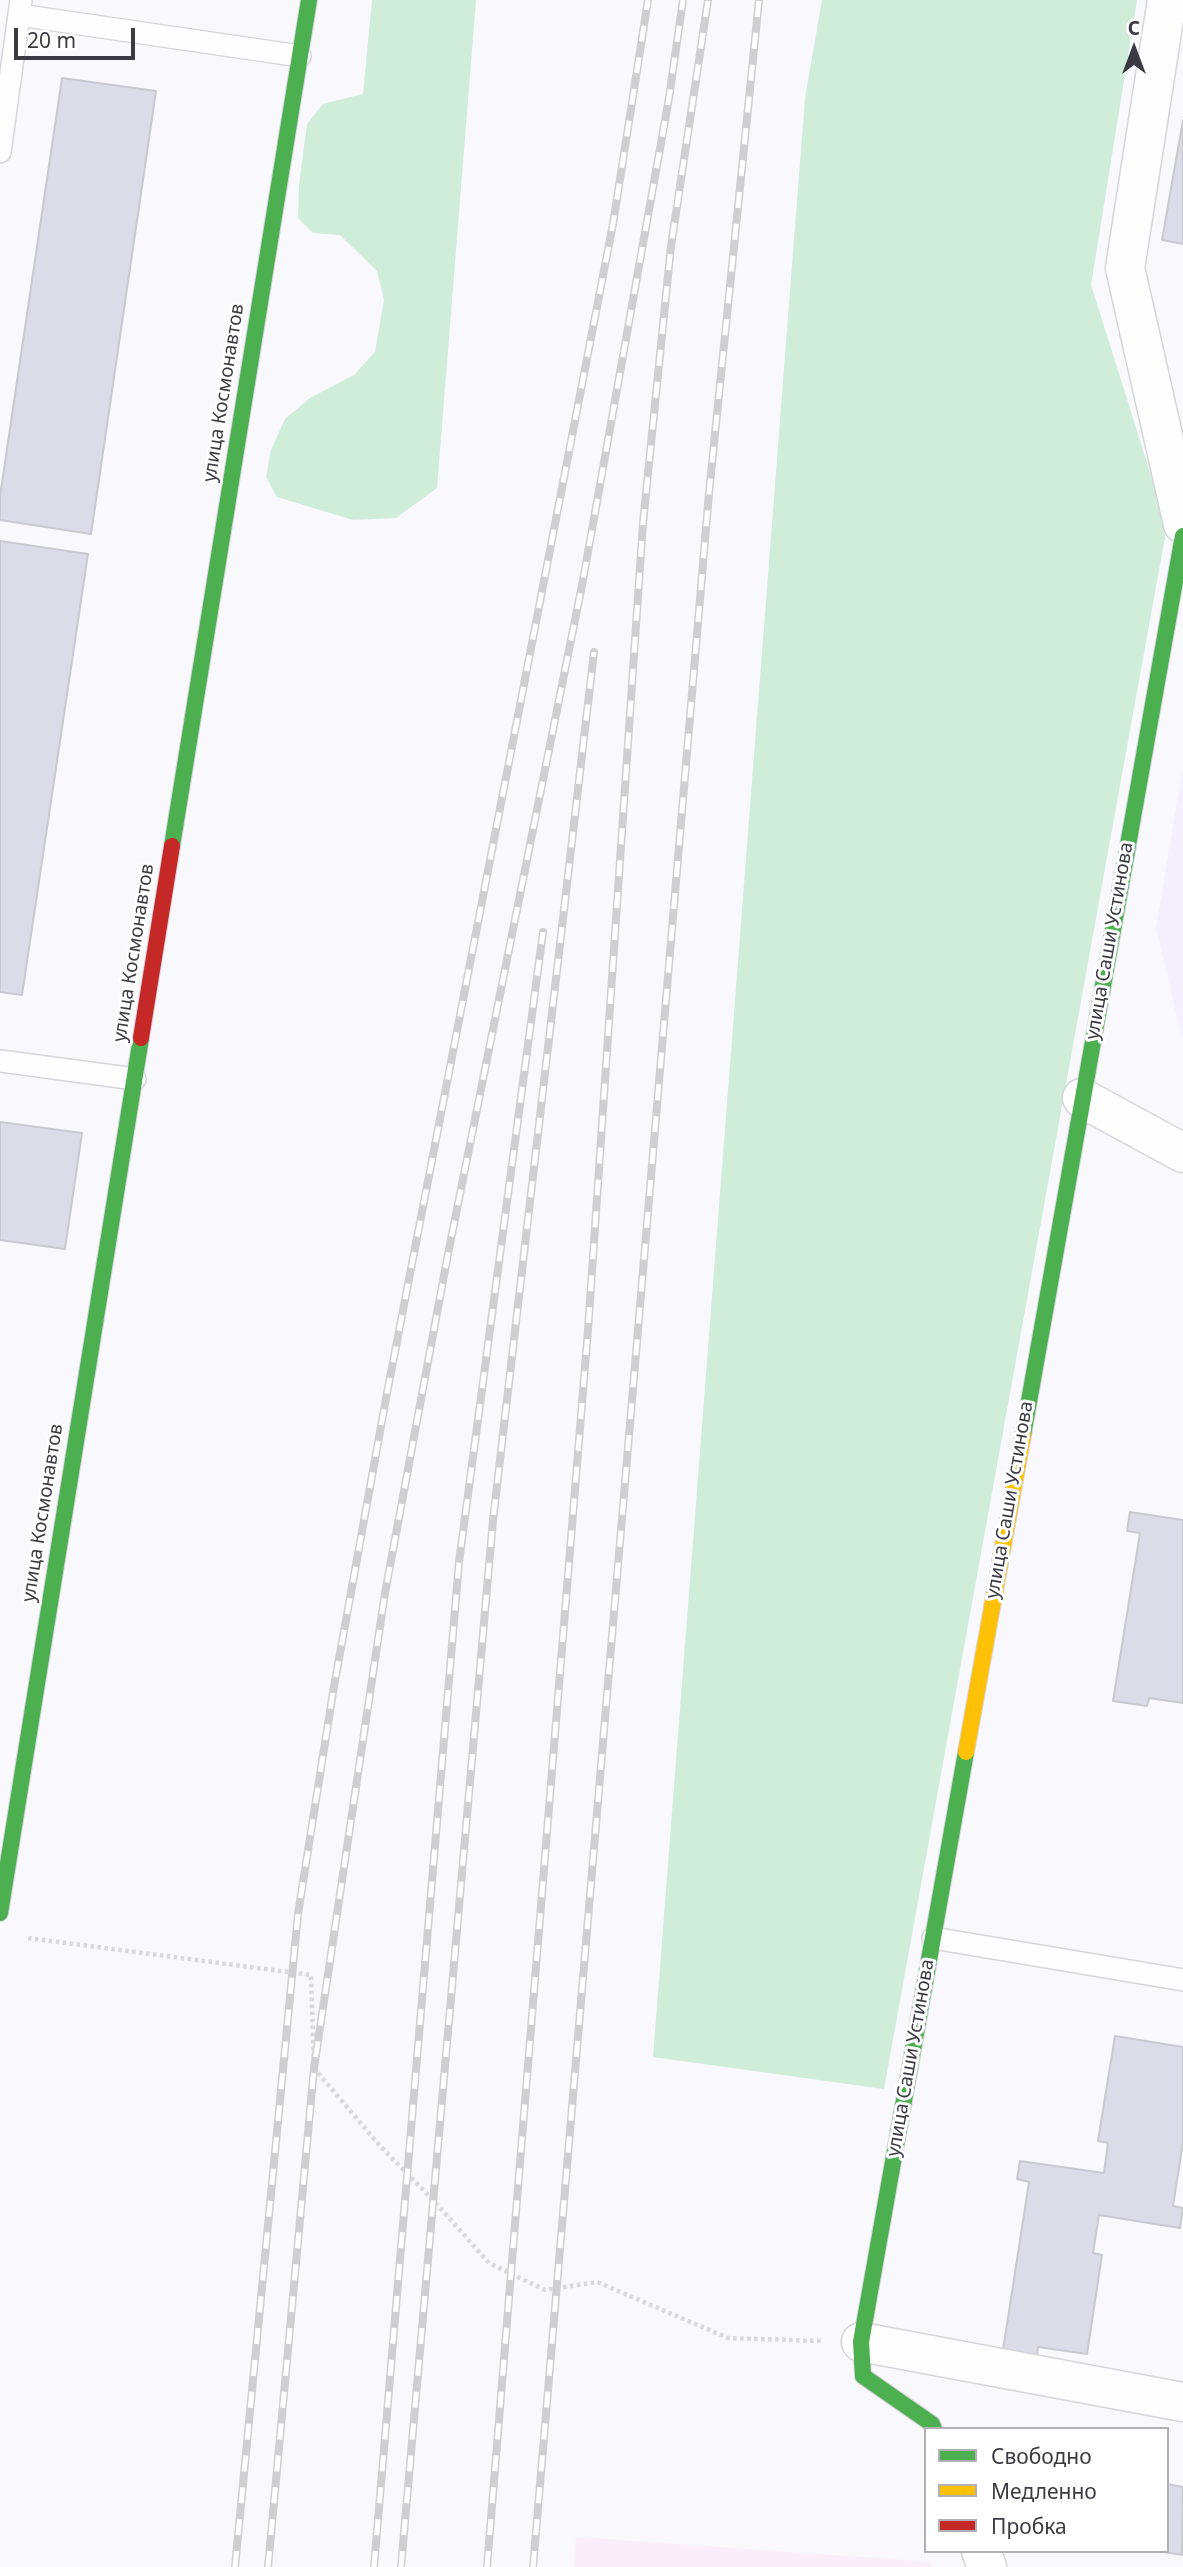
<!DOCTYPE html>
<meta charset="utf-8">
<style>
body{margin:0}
#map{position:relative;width:1183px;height:2567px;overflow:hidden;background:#f8f8fd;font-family:"Noto Sans",sans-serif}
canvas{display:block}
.legend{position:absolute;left:924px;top:2427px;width:245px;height:126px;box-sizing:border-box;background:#fff;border:2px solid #b1b0b4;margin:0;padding:9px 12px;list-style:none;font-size:21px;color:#3b3a43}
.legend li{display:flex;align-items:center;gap:14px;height:35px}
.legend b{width:35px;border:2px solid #b1b0b4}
.north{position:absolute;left:1099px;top:14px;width:70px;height:70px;-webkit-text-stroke:5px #fff;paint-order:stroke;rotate:0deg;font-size:19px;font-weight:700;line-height:28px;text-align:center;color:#3b3a43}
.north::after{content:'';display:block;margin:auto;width:24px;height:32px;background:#3b3a43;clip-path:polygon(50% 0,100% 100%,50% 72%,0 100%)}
.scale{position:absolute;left:14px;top:28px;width:121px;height:32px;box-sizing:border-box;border:4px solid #3b3a43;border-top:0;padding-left:9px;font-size:21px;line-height:24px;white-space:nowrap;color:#3b3a43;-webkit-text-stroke:5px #fff;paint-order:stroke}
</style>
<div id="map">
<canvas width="1183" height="2567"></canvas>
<ul class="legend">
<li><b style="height:9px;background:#4caf50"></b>Свободно</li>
<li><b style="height:9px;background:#ffc107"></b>Медленно</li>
<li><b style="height:9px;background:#c62828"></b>Пробка</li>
</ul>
<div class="north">С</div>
<div class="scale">20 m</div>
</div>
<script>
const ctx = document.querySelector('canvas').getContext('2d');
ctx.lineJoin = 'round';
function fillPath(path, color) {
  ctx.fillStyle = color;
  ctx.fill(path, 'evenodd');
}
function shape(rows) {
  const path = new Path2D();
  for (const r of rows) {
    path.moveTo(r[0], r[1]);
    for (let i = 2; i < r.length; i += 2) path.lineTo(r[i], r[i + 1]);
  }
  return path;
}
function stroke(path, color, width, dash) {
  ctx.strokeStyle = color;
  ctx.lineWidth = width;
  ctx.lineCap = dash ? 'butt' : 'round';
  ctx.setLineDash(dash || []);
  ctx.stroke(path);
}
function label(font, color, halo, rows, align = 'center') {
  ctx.font = font + ' "Noto Sans",sans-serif';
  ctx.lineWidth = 6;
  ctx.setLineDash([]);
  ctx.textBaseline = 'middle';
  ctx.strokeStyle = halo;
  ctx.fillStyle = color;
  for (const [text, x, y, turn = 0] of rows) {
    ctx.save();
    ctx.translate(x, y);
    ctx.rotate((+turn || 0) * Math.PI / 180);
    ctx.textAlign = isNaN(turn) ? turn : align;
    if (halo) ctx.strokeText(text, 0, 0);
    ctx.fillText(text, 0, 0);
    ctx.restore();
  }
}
fillPath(shape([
 [576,2537,931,2562,931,2567,574,2567]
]), '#faeef8');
fillPath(shape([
 [1183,767,1183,1042,1156,928]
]), '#f4f0fe');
fillPath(shape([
 [372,0,476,0,437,488,396,518,353,520,277,497,266,477,271,450,285,419,310,398,354,375,375,352,384,300,377,271,340,235,313,233,298,218,299,185,307,124,323,104,363,94],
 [822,0,1137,0,1091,285,1167,526,884,2089,653,2057,805,98]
]), '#cfedd9');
const building = shape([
 [62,78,156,91,91,534,0,520,0,496,62,78],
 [1183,120,1183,244,1162,240,1183,120],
 [0,541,88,554,22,995,0,992,0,541],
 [0,1122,82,1133,65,1249,0,1240,0,1122],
 [1130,1512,1183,1520,1183,1703,1149,1698,1147,1706,1113,1701,1140,1533,1127,1531,1130,1512],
 [1115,2036,1183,2047,1183,2142,1173,2206,1183,2208,1180,2228,1099,2215,1093,2253,1102,2255,1087,2354,1038,2347,1037,2355,1003,2350,1029,2182,1017,2179,1020,2161,1104,2173,1108,2143,1098,2141,1115,2036],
 [1167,2484,1183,2487,1182,2555,1158,2551,1167,2551,1167,2484]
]);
fillPath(building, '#dcdbe8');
stroke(building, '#c9c9cf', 2);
const lane = shape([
 [19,15,300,56],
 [0,152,21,0],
 [0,1061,135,1079],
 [933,1938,1183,1980]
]);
const street = shape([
 [1167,0,1125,268,1183,524],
 [1082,1098,1183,1153],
 [861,2342,1183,2402],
 [981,2551,987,2567]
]);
const fast = shape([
 [172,846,309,0],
 [1023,1435,1183,536],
 [0,1913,141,1038],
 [934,2429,932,2424,863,2376,861,2342,966,1752]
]);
const slow = shape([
 [966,1752,1023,1435]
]);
const jam = shape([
 [141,1038,172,846]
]);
stroke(lane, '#d5d5db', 24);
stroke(street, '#d5d5db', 41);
stroke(fast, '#d5d5db', 18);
stroke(slow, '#d5d5db', 18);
stroke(jam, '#d5d5db', 18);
stroke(shape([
 [28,1938,311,1975,314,2068,380,2146,433,2200,489,2263,545,2290,597,2282,728,2338,822,2341]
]), '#d9d9db', 4.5, [3.5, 3.5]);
stroke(lane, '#fefeff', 21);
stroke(street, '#fefeff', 38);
stroke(fast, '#4caf50', 16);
stroke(slow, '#ffc107', 16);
stroke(jam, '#c62828', 16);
const rail = shape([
 [235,2567,298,1914,333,1692,387,1393,613,224,648,0],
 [268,2567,314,2068,385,1593,448,1254,583,580,669,98,683,0],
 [374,2567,459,1562,543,932],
 [401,2567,493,1520,594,652],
 [487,2567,588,1330,643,523,671,246,708,0],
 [533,2567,709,493,759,0]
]);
stroke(rail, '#cfced1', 8);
stroke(rail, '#fff', 5, [16]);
label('19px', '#3b3a43', '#fff', [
 ["улица Космонавтов",224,393,-81],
 ["улица Саши Устинова",1110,941,-80],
 ["улица Космонавтов",134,953,-81],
 ["улица Саши Устинова",1010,1500,-80],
 ["улица Космонавтов",43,1513,-81],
 ["улица Саши Устинова",911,2058,-80]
]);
</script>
